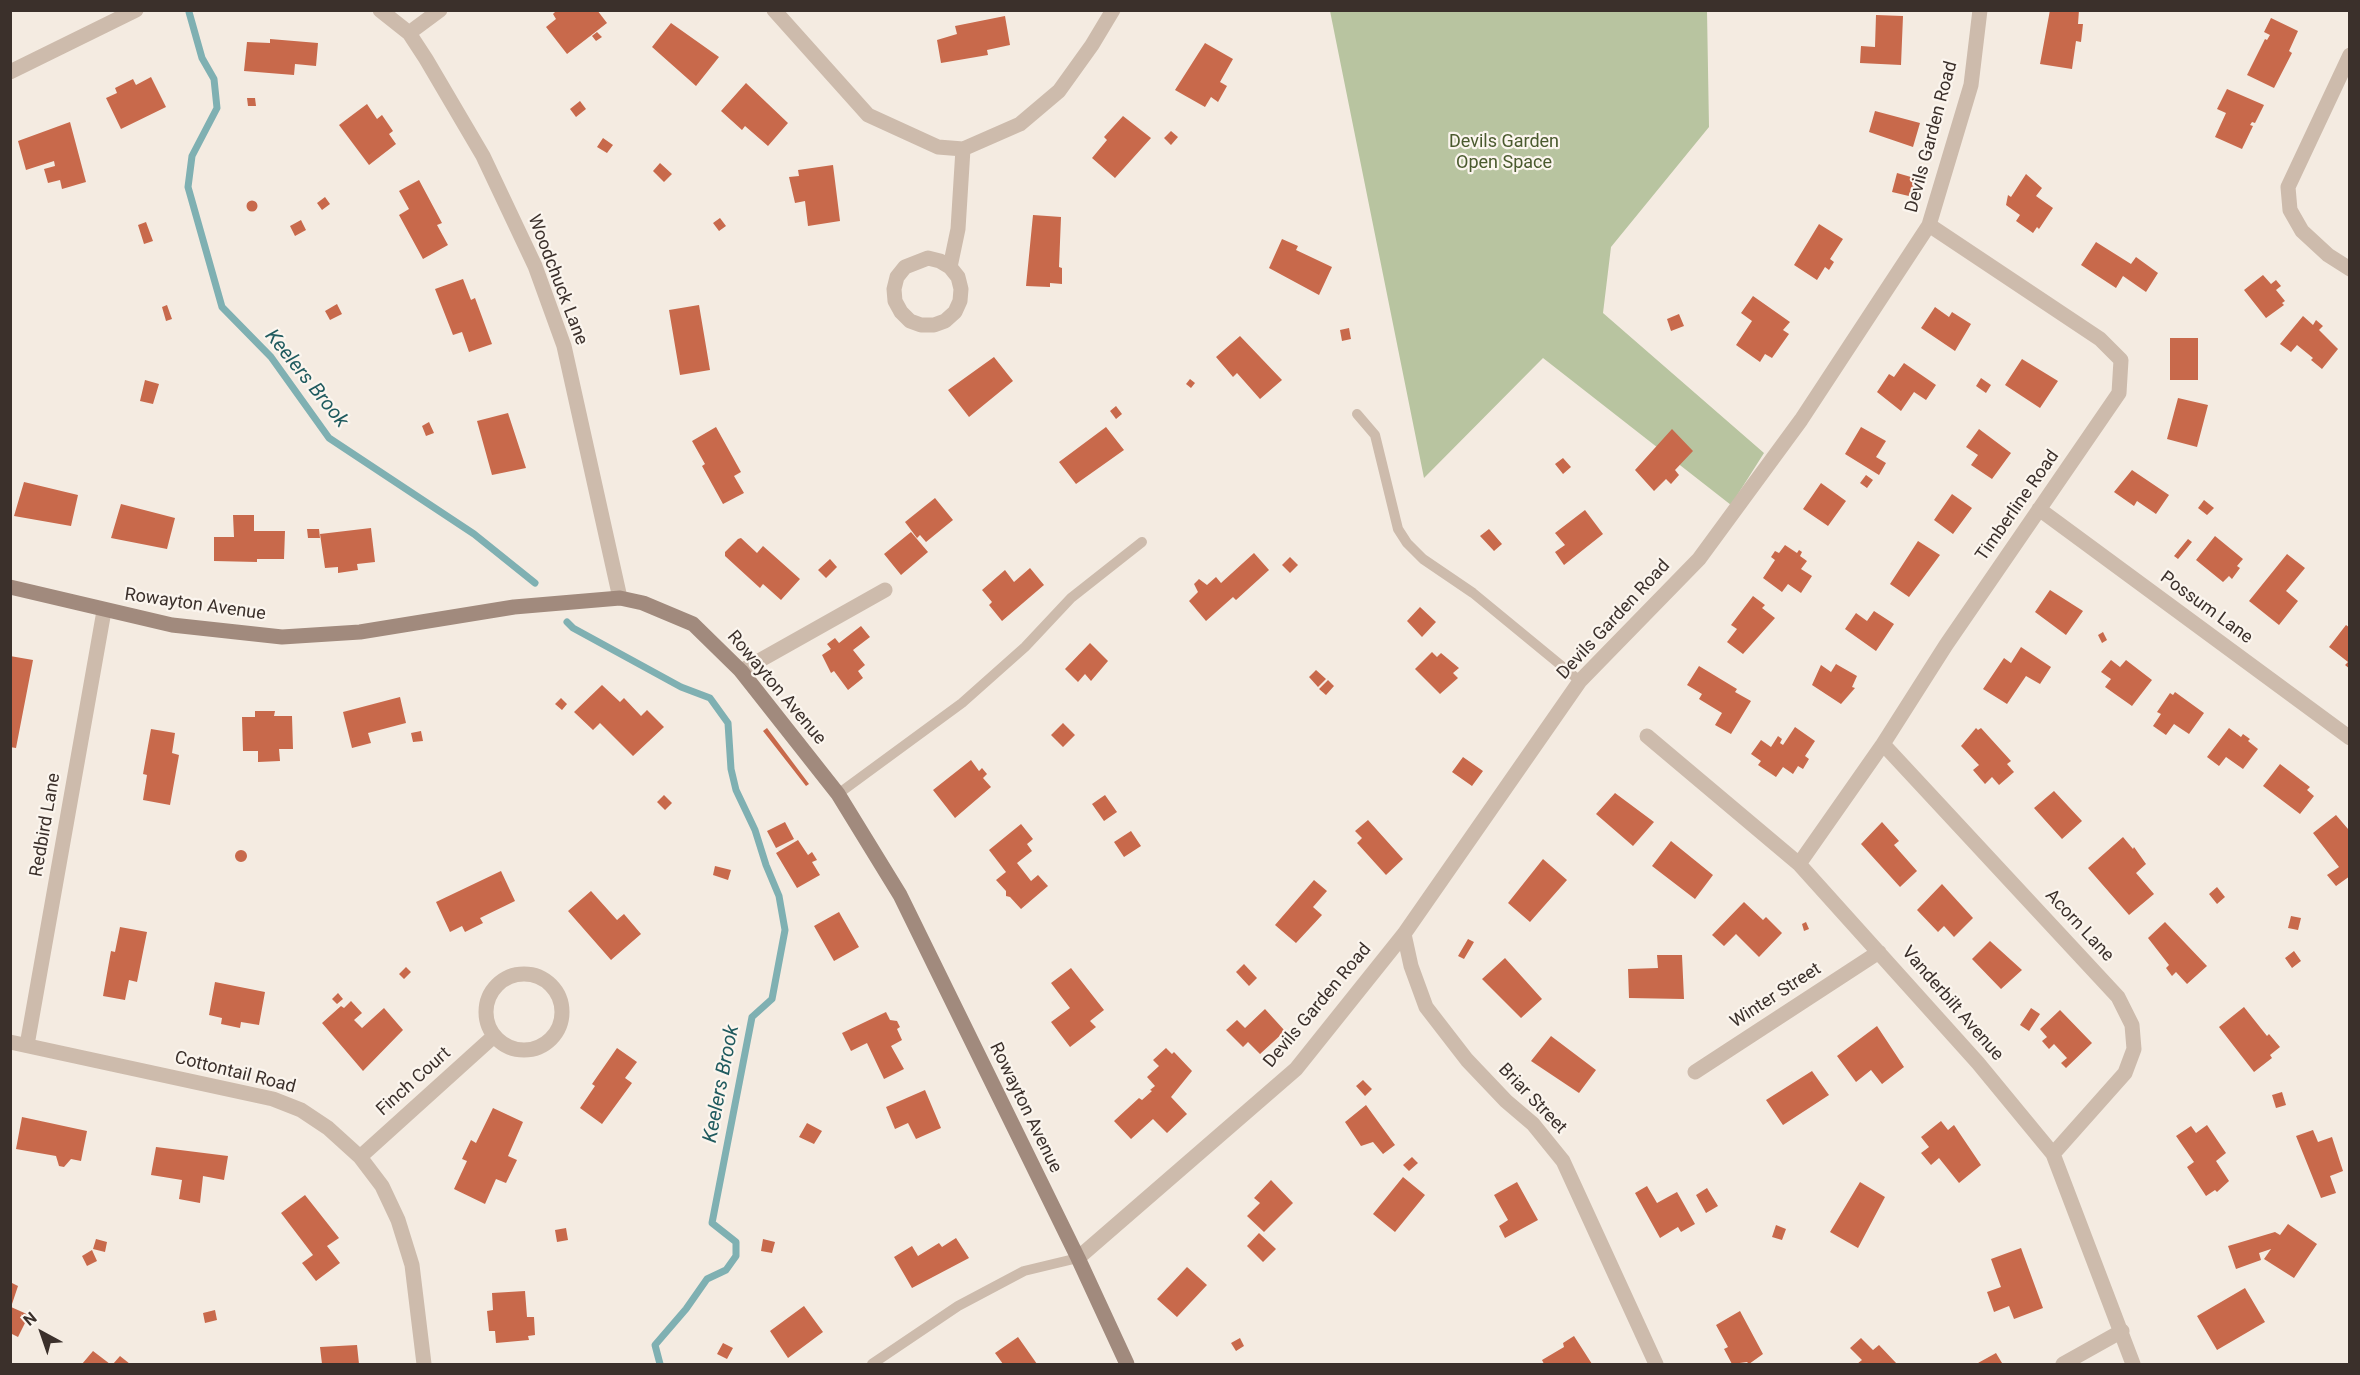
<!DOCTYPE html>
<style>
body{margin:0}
#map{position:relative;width:2360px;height:1375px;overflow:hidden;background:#f4ebe1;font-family:Roboto,sans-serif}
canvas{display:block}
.frame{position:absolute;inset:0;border:12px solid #3b302b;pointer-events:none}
.north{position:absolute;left:12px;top:1303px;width:60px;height:60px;-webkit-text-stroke:4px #fbf5ee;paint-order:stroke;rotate:320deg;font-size:16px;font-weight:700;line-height:24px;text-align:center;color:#3b302b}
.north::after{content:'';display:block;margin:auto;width:21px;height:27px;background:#3b302b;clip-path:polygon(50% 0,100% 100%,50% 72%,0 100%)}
</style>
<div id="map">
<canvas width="2360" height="1375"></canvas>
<div class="frame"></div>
<div class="north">N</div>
</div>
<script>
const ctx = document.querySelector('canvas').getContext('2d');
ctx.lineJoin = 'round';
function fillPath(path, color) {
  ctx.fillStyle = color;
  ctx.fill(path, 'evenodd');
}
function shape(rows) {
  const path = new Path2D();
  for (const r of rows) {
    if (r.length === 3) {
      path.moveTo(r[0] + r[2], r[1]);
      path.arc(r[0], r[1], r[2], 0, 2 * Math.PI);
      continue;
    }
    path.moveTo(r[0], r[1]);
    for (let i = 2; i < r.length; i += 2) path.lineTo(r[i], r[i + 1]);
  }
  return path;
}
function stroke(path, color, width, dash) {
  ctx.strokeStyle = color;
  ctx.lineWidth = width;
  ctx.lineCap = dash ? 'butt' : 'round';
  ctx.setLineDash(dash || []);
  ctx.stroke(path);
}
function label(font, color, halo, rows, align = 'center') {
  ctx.font = font + ' Roboto,sans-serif';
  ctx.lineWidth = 4.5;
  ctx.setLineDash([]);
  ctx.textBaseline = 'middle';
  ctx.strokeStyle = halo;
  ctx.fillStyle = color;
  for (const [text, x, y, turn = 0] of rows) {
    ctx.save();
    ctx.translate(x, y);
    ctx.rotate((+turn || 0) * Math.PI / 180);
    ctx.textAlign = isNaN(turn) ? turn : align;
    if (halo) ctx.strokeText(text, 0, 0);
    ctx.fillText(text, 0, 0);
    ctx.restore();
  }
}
fillPath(shape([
 [1330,11,1707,11,1709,127,1611,247,1603,313,1764,453,1731,505,1543,358,1424,478]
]), '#b8c4a0');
stroke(shape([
 [189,12,202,58,214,79,217,108,192,156,188,187,222,307,271,357,329,438,474,534,535,583],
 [567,622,573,628,681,687,710,698,728,723,731,769,736,790,755,830,766,865,779,896,785,930,772,999,752,1017,712,1223,736,1242,736,1256,726,1270,707,1279,686,1309,655,1345,660,1364]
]), '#7fb0b2', 7);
fillPath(shape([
 [557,10,597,10,607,23,567,54,546,27,556,19,553,14],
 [2050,10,2079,10,2078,24,2083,24,2081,42,2076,41,2072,69,2040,64],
 [1876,15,1903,16,1901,65,1860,63,1861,46,1875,47],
 [1005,16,1010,45,987,50,988,55,941,63,937,40,957,34,955,26],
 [2271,18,2298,31,2289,51,2292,53,2274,88,2247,75,2265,39,2267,40,2270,35,2264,32],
 [671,23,719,57,696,86,652,47],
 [597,32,602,37,596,41,592,36],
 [270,39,318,43,316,66,295,64,294,75,244,71,247,42,270,43],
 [1205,43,1233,59,1220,82,1227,86,1218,102,1211,97,1205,107,1175,90],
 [151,77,166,107,121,129,106,98,117,93,115,88,133,79,136,85],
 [746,83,788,123,768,146,745,126,742,130,721,111],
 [2227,89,2264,105,2255,123,2252,122,2250,125,2253,126,2242,149,2215,137,2226,113,2217,109],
 [247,98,255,98,256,106,248,106],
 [580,101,586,109,576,117,570,109],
 [367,104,377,119,382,115,393,131,389,134,396,144,369,165,339,125],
 [1875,111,1920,123,1913,147,1869,132],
 [1123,116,1151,138,1115,178,1092,158,1107,140,1104,137],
 [70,122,86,182,62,189,60,180,48,183,44,169,55,166,54,161,26,170,18,141],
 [1171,131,1178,137,1171,145,1164,138],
 [603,138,613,145,607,153,597,147],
 [660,163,672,174,664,182,653,171],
 [833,165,840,221,808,226,805,201,795,203,789,177,799,176,798,170],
 [1897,173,1918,179,1913,197,1892,192],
 [2026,174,2042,188,2036,196,2053,208,2039,229,2037,227,2033,233,2016,221,2020,215,2006,205,2008,195,2011,197],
 [419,180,442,223,437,225,448,245,423,259,399,215,409,209,399,191],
 [325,197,330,204,322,210,317,203],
 [252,206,5.5],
 [1033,215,1061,217,1059,267,1062,268,1062,284,1050,283,1050,287,1026,286],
 [720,218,726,226,719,231,713,223],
 [301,220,306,230,295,236,290,226],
 [146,222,153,241,144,244,138,225],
 [1819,224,1843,239,1830,259,1834,262,1829,270,1825,267,1817,280,1794,265],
 [1282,239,1298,246,1296,250,1332,267,1319,295,1269,268],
 [2096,242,2131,264,2136,257,2158,273,2146,292,2123,276,2116,288,2081,265],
 [2263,275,2271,284,2276,280,2281,286,2276,290,2285,301,2282,303,2284,305,2266,318,2244,290],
 [463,279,471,300,475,298,492,344,469,352,462,332,453,335,435,289],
 [1753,296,1790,322,1783,330,1789,334,1772,358,1765,354,1760,362,1736,345,1752,321,1741,313],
 [337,304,342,314,330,320,325,311],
 [167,305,172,319,166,321,162,307],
 [699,305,710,370,680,375,669,310],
 [1935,307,1949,317,1952,312,1971,324,1955,351,1921,328],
 [1679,314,1684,326,1671,331,1667,319],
 [2303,316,2313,325,2316,320,2323,326,2319,330,2338,349,2322,369,2311,360,2313,358,2297,345,2291,352,2280,344],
 [1349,328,1351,339,1342,341,1340,330],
 [1240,336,1282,380,1260,399,1237,373,1233,377,1216,357],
 [2170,338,2198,338,2198,380,2170,380],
 [994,357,1013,381,969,417,948,390],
 [2022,359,2058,381,2040,408,2005,385],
 [1904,363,1936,385,1926,400,1914,392,1901,411,1877,392,1889,374,1894,377],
 [1981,378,1991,385,1986,393,1976,386],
 [1190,379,1195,383,1191,388,1186,384],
 [145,380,159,384,153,404,140,401],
 [2178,398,2208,405,2197,447,2167,439],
 [1116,406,1122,414,1116,419,1110,411],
 [508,413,526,468,492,475,477,421],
 [429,422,434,433,426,436,422,426],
 [716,427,741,472,734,476,744,493,723,504,702,466,705,464,692,441],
 [1106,427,1124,450,1076,484,1059,462],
 [1861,427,1886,441,1876,457,1886,463,1879,475,1845,454],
 [1672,429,1693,451,1675,470,1679,475,1671,484,1666,479,1654,491,1635,470],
 [1979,429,2011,453,1992,479,1971,465,1978,455,1966,447],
 [1563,458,1571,467,1563,474,1555,464],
 [2132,470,2169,495,2156,514,2137,501,2134,506,2114,492],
 [1866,475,1873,480,1867,488,1860,483],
 [24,482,78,495,71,526,14,516],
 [1821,483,1846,501,1828,526,1803,509],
 [1952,494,1972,508,1953,534,1934,520],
 [935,498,953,520,926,542,920,535,917,538,905,522],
 [2204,500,2214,508,2207,515,2198,508],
 [121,504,175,518,167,549,111,538],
 [1585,510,1603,534,1564,565,1555,552,1565,545,1555,533],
 [233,515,254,515,254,531,285,531,284,559,257,559,257,562,214,561,214,537,234,537],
 [371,528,375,562,357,564,358,570,338,573,338,567,325,568,320,534],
 [307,529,319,529,320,538,308,538],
 [1489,529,1502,544,1494,551,1480,536],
 [911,532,928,552,901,575,884,554],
 [2215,536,2243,559,2237,566,2240,568,2232,579,2229,576,2223,582,2196,560],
 [741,538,757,553,763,546,800,579,781,600,763,584,760,588,725,556,725,552,738,539],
 [2188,539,2192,542,2178,559,2174,556],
 [1918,541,1940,555,1909,597,1890,584],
 [1785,545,1797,553,1799,550,1802,552,1800,556,1807,561,1801,569,1812,576,1801,593,1788,584,1782,592,1763,578,1775,560,1771,557,1775,551,1779,553],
 [1254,553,1269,570,1236,600,1233,597,1206,621,1189,601,1198,592,1194,584,1199,579,1207,585,1216,577,1221,583],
 [2287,554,2305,568,2286,591,2298,601,2279,625,2249,601],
 [1290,557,1298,565,1290,573,1282,565],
 [830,559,837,567,826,578,818,570],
 [1030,568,1044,585,1002,621,989,605,992,602,982,590,1005,570,1014,582],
 [2050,590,2083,611,2066,635,2035,612],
 [1753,596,1765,605,1762,608,1775,618,1743,654,1727,642,1737,629,1731,625],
 [1420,607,1436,622,1422,637,1407,621],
 [1874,611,1894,624,1876,651,1845,629,1856,613,1867,621],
 [2346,625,2350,628,2350,669,2345,665,2348,662,2329,647],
 [861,626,870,637,853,650,865,665,858,671,863,678,848,690,834,671,831,673,822,655,831,649,827,644,835,638,839,643],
 [2103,632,2107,640,2102,643,2098,635],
 [1090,643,1108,661,1091,681,1085,674,1078,682,1065,669],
 [2021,647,2051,667,2040,684,2026,676,2007,704,1983,689,2004,658,2011,663],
 [1432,652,1437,657,1441,653,1459,668,1453,673,1458,678,1440,694,1415,669],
 [10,656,33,660,16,748,10,747],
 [2111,660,2120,667,2126,660,2152,680,2132,706,2105,687,2111,679,2101,672],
 [1836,664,1857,676,1852,687,1855,688,1841,704,1812,685,1821,665,1831,672],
 [1699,666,1737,689,1735,692,1751,701,1731,734,1715,725,1722,713,1699,699,1702,694,1687,685],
 [1316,670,1326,679,1318,687,1309,677],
 [1328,680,1334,686,1326,695,1319,689],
 [602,685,620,702,624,698,641,716,647,710,664,727,633,756,600,723,593,730,574,712],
 [2175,692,2204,713,2189,734,2174,724,2166,735,2153,726,2161,714,2157,712,2170,693,2173,695],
 [400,697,406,723,368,733,371,743,352,748,343,712],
 [561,698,567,704,562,710,555,704],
 [255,711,275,711,274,716,292,716,293,749,279,749,280,761,258,762,258,751,243,751,242,717,255,717],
 [1063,723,1075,735,1063,747,1051,735],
 [1795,727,1815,741,1805,756,1809,759,1803,769,1798,766,1793,774,1783,767,1776,777,1758,765,1761,761,1751,754,1761,740,1771,747,1778,736,1782,739,1780,743,1783,745],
 [767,728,809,784,806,786,763,731],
 [1976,728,1978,730,1981,728,2011,761,2007,764,2014,772,1999,785,1992,777,1985,784,1973,770,1979,765,1961,746],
 [2229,728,2241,737,2243,734,2250,739,2248,741,2258,749,2243,769,2226,757,2219,766,2207,757],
 [151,729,175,733,172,753,179,755,170,805,143,800,147,775,143,774],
 [421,731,423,741,413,742,411,733],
 [1463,757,1483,771,1472,786,1452,772],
 [971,760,979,771,982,768,987,774,983,778,991,787,955,818,933,790],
 [2280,764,2310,787,2307,790,2314,796,2300,814,2263,786],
 [2054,791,2082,821,2062,839,2034,808],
 [1615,793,1654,822,1633,846,1596,814],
 [664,795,672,803,665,810,657,802],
 [1105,795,1117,812,1104,821,1092,804],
 [2336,815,2348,829,2350,828,2350,876,2336,886,2327,875,2339,867,2313,833],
 [1368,820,1403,859,1386,875,1357,843,1362,838,1355,831],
 [785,822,794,839,776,848,767,831],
 [1882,822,1899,841,1894,845,1917,871,1900,887,1861,844],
 [1021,824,1033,839,1027,844,1032,851,1017,863,1031,881,1038,875,1048,886,1021,909,1010,897,1006,896,1006,891,996,880,1006,872,989,850],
 [1131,831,1141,846,1124,857,1114,842],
 [2123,837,2133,849,2134,847,2146,864,2136,873,2154,894,2129,915,2088,868],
 [798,840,808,855,812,852,817,860,812,862,820,875,797,888,776,853],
 [1671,841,1713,875,1695,899,1652,866],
 [241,856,6],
 [1543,859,1567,880,1530,922,1508,903],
 [715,866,731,870,728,880,713,875],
 [501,871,515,901,480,918,483,923,465,932,462,926,450,932,436,902],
 [1314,880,1327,891,1313,907,1322,915,1296,943,1275,925],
 [1942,884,1973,918,1954,937,1944,926,1938,932,1917,910],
 [2217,887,2225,897,2217,904,2209,894],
 [591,891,617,920,624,914,641,934,611,960,568,911],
 [1744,902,1763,920,1766,917,1782,933,1759,957,1736,934,1724,946,1712,935],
 [839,912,859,947,834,961,814,926],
 [2291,916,2301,918,2298,930,2288,928],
 [1806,922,1809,929,1804,931,1802,924],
 [2165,922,2207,966,2187,984,2176,972,2172,976,2166,968,2169,965,2148,938],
 [120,927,147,932,137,982,129,980,125,1000,103,996,111,951,115,952],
 [1468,939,1474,942,1464,959,1458,956],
 [1990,941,2022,970,2001,989,1972,959],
 [2294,951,2301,961,2292,968,2285,958],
 [1657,955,1682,955,1684,999,1629,998,1628,969,1658,968],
 [1505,958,1542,999,1521,1018,1482,979],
 [1244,964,1257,978,1249,986,1236,972],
 [406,967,411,972,404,979,399,974],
 [1071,968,1104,1010,1090,1021,1096,1027,1070,1047,1051,1022,1070,1008,1051,983],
 [215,982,265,992,259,1025,241,1022,240,1028,221,1024,222,1018,209,1015],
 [338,993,343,999,337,1004,332,999],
 [351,1001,362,1013,354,1020,362,1028,384,1008,403,1030,363,1071,322,1023,341,1006,344,1008],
 [2244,1007,2267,1036,2269,1034,2280,1047,2270,1055,2272,1058,2254,1072,2219,1027],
 [2031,1008,2040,1014,2029,1031,2020,1025],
 [1265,1009,1285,1031,1260,1054,1248,1042,1243,1047,1226,1030,1237,1020,1245,1028],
 [2060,1010,2092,1043,2066,1068,2061,1063,2067,1058,2054,1044,2049,1049,2042,1041,2047,1037,2040,1029],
 [886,1012,890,1020,897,1021,900,1027,897,1029,902,1040,891,1046,904,1069,884,1079,867,1043,851,1051,842,1033],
 [1877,1026,1904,1067,1882,1084,1871,1070,1856,1082,1837,1056],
 [1551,1036,1596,1070,1579,1093,1531,1061],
 [617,1048,637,1062,625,1078,632,1083,602,1124,580,1108,595,1086,592,1084],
 [1166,1048,1172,1054,1174,1052,1192,1071,1171,1097,1187,1114,1167,1133,1153,1119,1131,1139,1114,1121,1139,1098,1142,1100,1152,1091,1150,1090,1155,1086,1147,1077,1159,1066,1153,1060],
 [1812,1071,1829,1095,1783,1125,1766,1100],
 [1363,1080,1372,1089,1365,1096,1356,1086],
 [925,1090,941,1128,916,1139,908,1123,895,1129,886,1107],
 [2282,1092,2286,1105,2276,1108,2272,1095],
 [1366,1105,1395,1145,1383,1154,1373,1142,1361,1146,1345,1122],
 [493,1108,523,1122,508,1156,517,1160,506,1183,496,1179,485,1204,454,1189,467,1161,462,1159,471,1140,476,1143],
 [22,1117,87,1131,81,1161,71,1159,64,1167,59,1166,56,1156,16,1149],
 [1941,1121,1948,1130,1954,1125,1981,1165,1959,1183,1939,1158,1931,1165,1921,1153,1929,1147,1921,1137],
 [807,1123,822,1131,814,1144,799,1137],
 [2207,1125,2226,1153,2216,1161,2229,1181,2217,1192,2215,1190,2206,1196,2187,1167,2194,1162,2176,1136,2191,1126,2196,1133],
 [2313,1130,2318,1142,2332,1137,2343,1171,2330,1176,2336,1193,2321,1198,2296,1136],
 [156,1147,228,1156,224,1180,203,1176,200,1203,179,1199,182,1180,151,1175],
 [1412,1157,1418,1163,1409,1171,1403,1165],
 [1403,1177,1425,1195,1395,1232,1373,1214],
 [1271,1180,1293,1203,1264,1232,1247,1216,1260,1203,1254,1198],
 [1517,1182,1538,1220,1505,1238,1499,1226,1508,1220,1494,1195],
 [1860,1182,1885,1197,1858,1248,1830,1232],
 [1647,1186,1657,1203,1677,1192,1695,1224,1681,1232,1678,1227,1660,1238,1635,1193],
 [1707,1188,1718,1206,1706,1213,1696,1195],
 [305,1195,339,1238,327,1246,340,1263,316,1281,302,1263,313,1255,281,1213],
 [2288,1224,2317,1244,2294,1278,2264,1259,2271,1249,2259,1253,2261,1260,2236,1269,2228,1246,2275,1232,2280,1235],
 [1776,1225,1786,1229,1782,1240,1772,1237],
 [566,1228,568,1240,557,1242,555,1230],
 [1259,1233,1276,1249,1263,1262,1247,1246],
 [956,1238,969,1258,912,1288,894,1257,912,1246,918,1256,939,1243,942,1247],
 [96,1239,107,1242,105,1252,93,1249],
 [763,1239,775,1242,772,1253,761,1251],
 [2021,1248,2043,1308,2014,1319,2009,1306,1994,1312,1987,1292,2001,1287,1991,1259],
 [92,1250,97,1261,87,1266,82,1256],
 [1187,1267,1207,1285,1177,1317,1157,1299],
 [10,1282,18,1286,11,1307,29,1315,18,1337,10,1333],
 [2245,1288,2265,1322,2217,1350,2197,1316],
 [525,1291,527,1317,534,1317,535,1335,528,1336,529,1340,496,1343,495,1331,489,1331,487,1311,493,1310,492,1293],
 [804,1306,823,1332,788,1358,770,1331],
 [215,1310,217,1320,205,1323,203,1313],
 [1740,1311,1763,1354,1749,1364,1747,1362,1732,1364,1724,1349,1728,1347,1716,1325],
 [1574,1336,1592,1364,1544,1364,1542,1360,1564,1347,1563,1343],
 [1018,1337,1037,1364,1003,1364,995,1353],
 [1240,1338,1244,1346,1236,1351,1231,1343],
 [1861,1338,1873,1350,1879,1345,1897,1364,1857,1364,1862,1360,1850,1348],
 [723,1343,733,1348,727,1359,717,1354],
 [357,1345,359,1364,322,1364,320,1347],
 [93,1351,110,1364,82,1364],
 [1996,1353,2002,1363,1979,1364,1978,1363],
 [120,1356,130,1364,113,1364]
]), '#c8694b');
stroke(shape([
 [1357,414,1375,435,1398,529,1407,543,1423,559,1473,593,1580,681],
 [838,794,962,703,1025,647,1071,598,1142,542],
 [872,1364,958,1306,1024,1271,1078,1258]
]), '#cdbbac', 10);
stroke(shape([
 [380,10,409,33,426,59,483,156,535,266,564,346,620,598],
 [774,10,868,115,938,147,963,149,1020,124,1059,91,1092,45,1113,10],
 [409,33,440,10],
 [2350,55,2288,187,2290,210,2302,231,2328,255,2350,269],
 [10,72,136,10],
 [950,267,940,261,928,258,905,267,897,277,894,289,895,301,901,312,910,321,921,325,934,325,945,321,955,312,960,301,961,289,958,277,950,267,958,229,963,149],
 [2039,509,2350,738],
 [741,671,885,590],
 [1647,736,1799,864,1978,1063,2053,1154,2133,1364],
 [1883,744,2118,997,2132,1025,2134,1049,2125,1073,2053,1154],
 [1799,864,1883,744,1946,645,2119,393,2121,360,2100,339,1929,225],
 [1404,934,1411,966,1426,1007,1467,1060,1506,1101,1533,1124,1563,1161,1656,1364],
 [524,1012,38],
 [10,1042,273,1099,301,1110,328,1128,360,1157,382,1186,398,1220,412,1265,424,1364],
 [27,1045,104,611],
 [1695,1072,1879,952],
 [360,1157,494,1036],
 [1078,1258,1296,1069,1404,934,1580,681,1699,559,1801,420,1929,225,1971,85,1980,10],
 [2063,1364,2122,1331]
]), '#cdbbac', 15);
stroke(shape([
 [10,587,172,625,282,637,360,632,514,607,620,598,643,603,693,624,741,671,838,794,900,895,1078,1258,1127,1364]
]), '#a18a7d', 15);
label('18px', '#3b302b', '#fbf5ee', [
 ["Devils Garden Road",1932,137,-75],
 ["Woodchuck Lane",557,280,69],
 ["Timberline Road",2018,506,-55],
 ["Rowayton Avenue",195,605,8],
 ["Possum Lane",2206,608,36],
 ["Devils Garden Road",1614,620,-47],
 ["Rowayton Avenue",776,688,50],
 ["Redbird Lane",46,825,-80],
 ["Acorn Lane",2079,926,47],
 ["Winter Street",1776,996,-33],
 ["Vanderbilt Avenue",1952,1004,49],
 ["Devils Garden Road",1318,1006,-50],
 ["Cottontail Road",235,1073,14],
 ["Finch Court",414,1082,-42],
 ["Briar Street",1532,1099,46],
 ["Rowayton Avenue",1025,1108,64]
]);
label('18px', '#4a5a2e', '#fbf5ee', [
 ["Devils Garden",1504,142],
 ["Open Space",1504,163]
]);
label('italic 20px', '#1f5a5e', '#fbf5ee', [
 ["Keelers Brook",306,379,51],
 ["Keelers Brook",722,1084,-79]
]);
</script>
